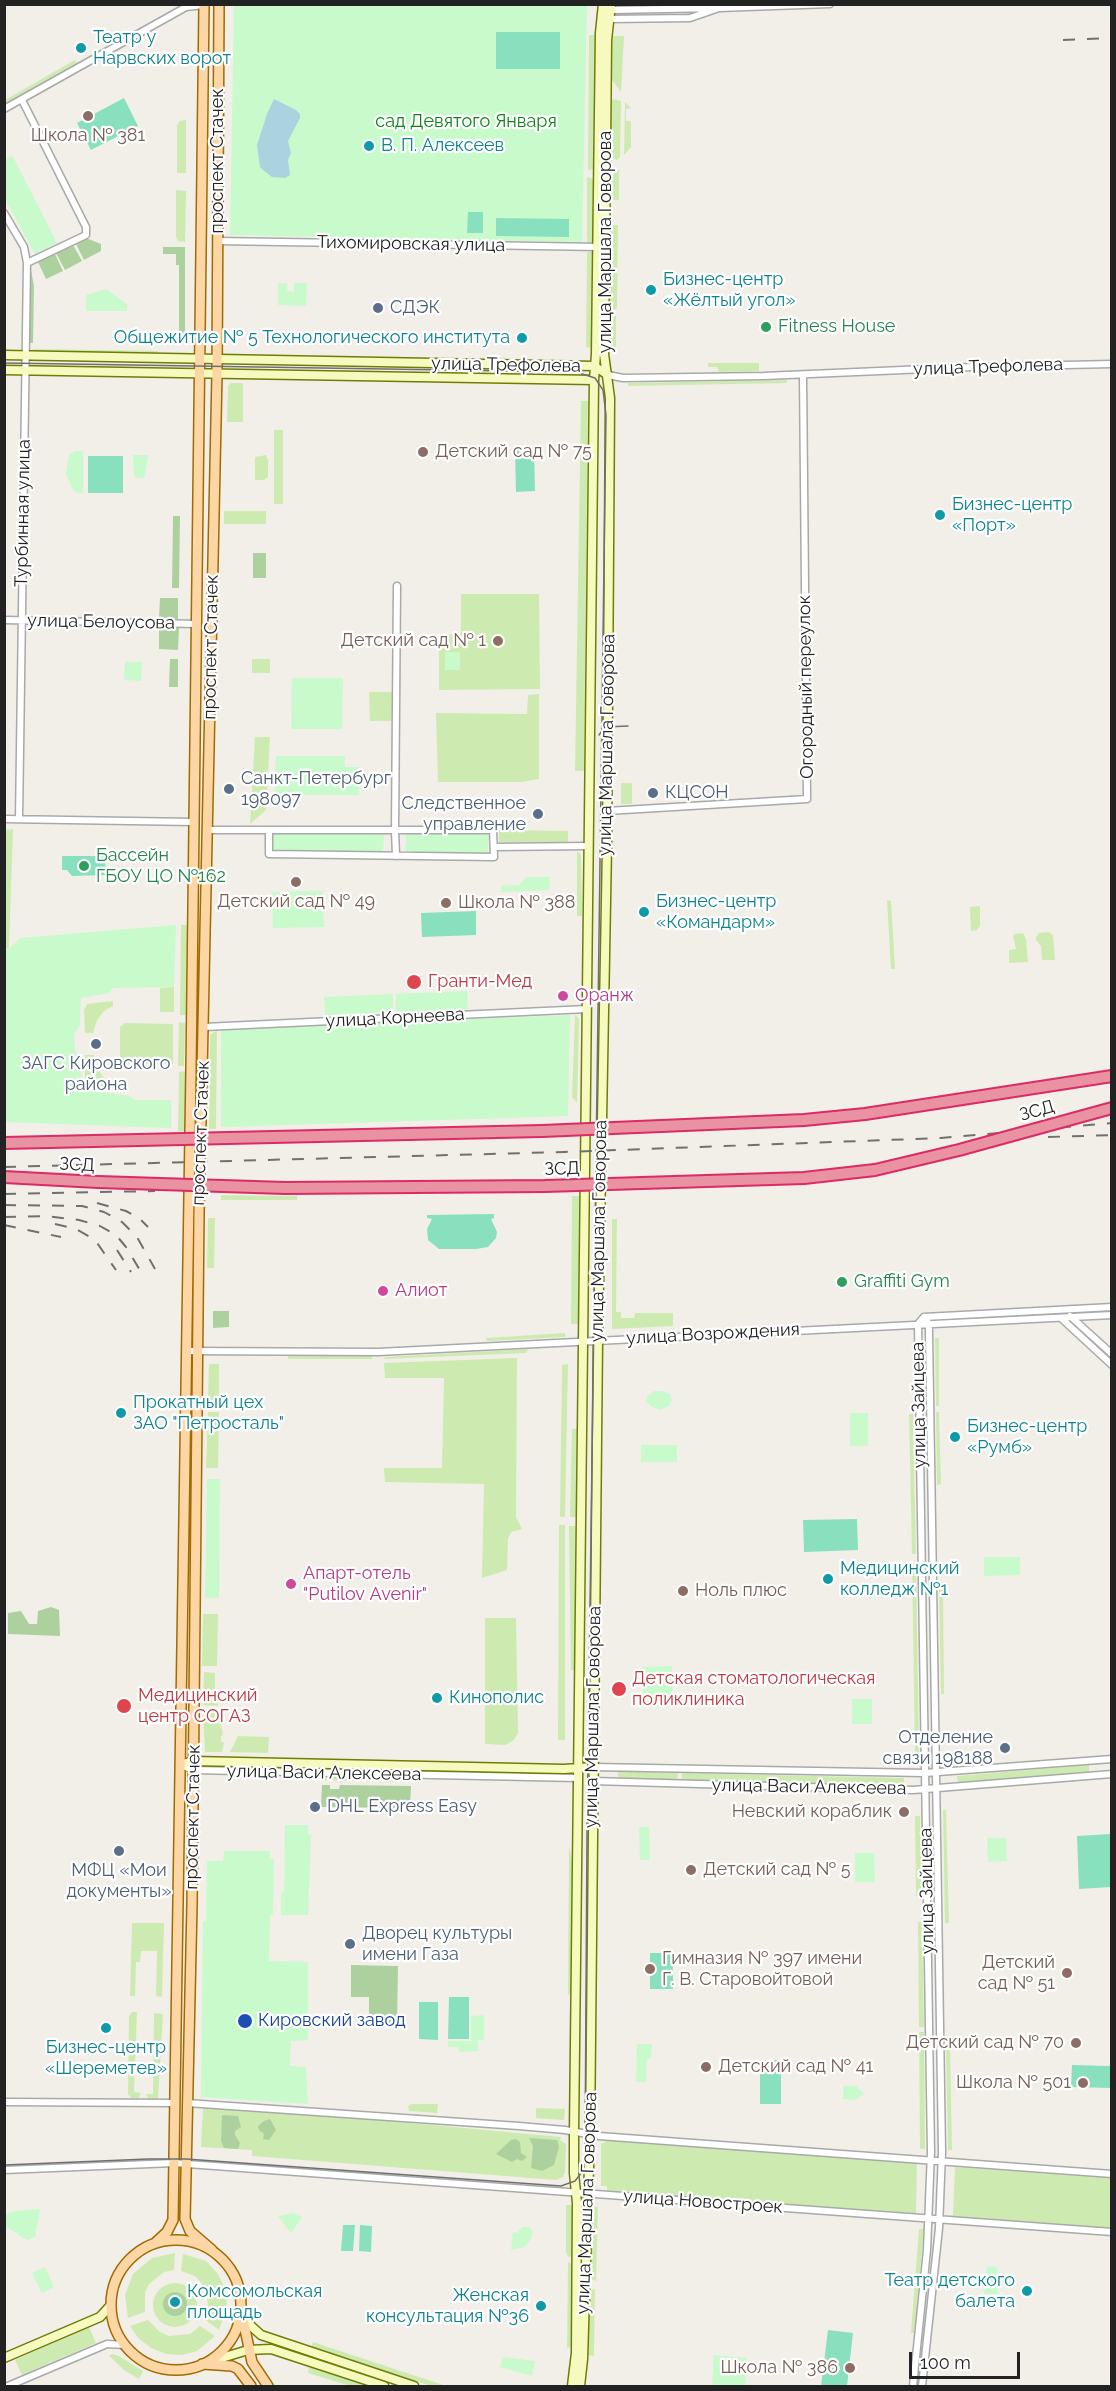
<!DOCTYPE html>
<meta charset="utf-8">
<style>
body{margin:0}
#map{position:relative;width:1116px;height:2391px;overflow:hidden;background:#f2efe9;font-family:Raleway,sans-serif}
canvas{display:block}
.frame{position:absolute;inset:0;border:6px solid #222;pointer-events:none}
.scale{position:absolute;left:909px;top:2352px;width:111px;height:27px;box-sizing:border-box;border:3px solid #222;border-top:0;padding-left:8px;font-size:18px;line-height:21px;white-space:nowrap;color:#222;-webkit-text-stroke:4px #fff;paint-order:stroke}
</style>
<div id="map">
<canvas width="1116" height="2391"></canvas>
<div class="frame"></div>
<div class="scale">100 m</div>
</div>
<script>
const ctx = document.querySelector('canvas').getContext('2d');
ctx.lineJoin = 'round';
function fillPath(path, color) {
  ctx.fillStyle = color;
  ctx.fill(path, 'evenodd');
}
function shape(rows) {
  const path = new Path2D();
  for (const r of rows) {
    if (r.length === 3) {
      path.moveTo(r[0] + r[2], r[1]);
      path.arc(r[0], r[1], r[2], 0, 2 * Math.PI);
      continue;
    }
    path.moveTo(r[0], r[1]);
    for (let i = 2; i < r.length; i += 2) path.lineTo(r[i], r[i + 1]);
  }
  return path;
}
function stroke(path, color, width, dash) {
  ctx.strokeStyle = color;
  ctx.lineWidth = width;
  ctx.lineCap = dash ? 'butt' : 'round';
  ctx.setLineDash(dash || []);
  ctx.stroke(path);
}
function label(font, color, halo, rows, align = 'center') {
  ctx.font = font + ' Raleway,sans-serif';
  ctx.lineWidth = 4.5;
  ctx.setLineDash([]);
  ctx.textBaseline = 'middle';
  ctx.strokeStyle = halo;
  ctx.fillStyle = color;
  for (const [text, x, y, turn = 0] of rows) {
    ctx.save();
    ctx.translate(x, y);
    ctx.rotate((+turn || 0) * Math.PI / 180);
    ctx.textAlign = isNaN(turn) ? turn : align;
    if (halo) ctx.strokeText(text, 0, 0);
    ctx.fillText(text, 0, 0);
    ctx.restore();
  }
}
fillPath(shape([
 [589,35,596,35,594,169,588,170],
 [612,36,624,36,621,92,612,80],
 [75,60,77,63,5,104,5,100],
 [613,99,621,101,620,157,617,160,610,157,611,103],
 [625,102,631,108,626,109,626,121,631,121,631,147,624,155],
 [186,120,186,173,177,173,177,125,180,121],
 [619,169,619,200,612,200,610,198,610,178],
 [587,177,594,179,593,242,591,243,587,243],
 [176,190,186,191,185,242,178,241,176,237],
 [612,225,618,225,617,308,610,312,608,310,609,226],
 [587,252,593,252,591,348,586,347],
 [616,315,616,351,610,351,608,323],
 [32,349,158,351,158,354,37,352],
 [708,363,759,363,759,371,719,372,717,367,708,367],
 [787,380,787,383,628,386,628,383],
 [231,383,243,383,243,422,227,422,228,386],
 [581,401,588,401,584,771,575,771],
 [274,430,283,430,283,504,274,504],
 [266,455,268,460,268,477,264,480,255,480,255,457],
 [224,511,266,511,266,524,224,524],
 [461,594,539,594,540,689,439,690,439,635,461,634],
 [252,659,270,659,270,673,252,673],
 [369,692,393,692,393,721,370,721],
 [539,694,539,779,521,782,438,782,436,713,527,714,528,695],
 [255,737,270,737,266,810,250,824],
 [621,783,632,783,632,804,621,804],
 [13,829,9,948,5,948,4,830],
 [499,830,568,831,568,842,499,842],
 [577,851,581,855,582,916,577,916],
 [887,900,891,901,895,969,891,969],
 [980,906,980,926,977,930,971,931,970,907],
 [181,925,188,925,186,1015,180,1015],
 [1049,932,1053,935,1055,960,1042,960,1041,946,1036,940,1036,937,1039,933],
 [1023,933,1026,939,1028,962,1009,963,1009,950,1016,949,1013,936,1015,934],
 [174,987,174,1012,160,1012,160,988],
 [113,1001,113,1006,104,1011,97,1020,93,1033,85,1033,84,1010,87,1004],
 [575,1014,579,1019,577,1103,572,1097],
 [179,1022,185,1023,184,1066,178,1066],
 [125,1023,173,1024,173,1064,120,1064,120,1027],
 [217,1030,216,1129,209,1129,210,1035],
 [85,1055,94,1055,97,1068,103,1077,113,1083,113,1089,87,1083,85,1080],
 [185,1071,185,1131,178,1131,179,1072],
 [221,1195,297,1196,297,1200,221,1200],
 [572,1196,580,1196,578,1324,571,1324],
 [208,1218,215,1218,214,1268,207,1268],
 [612,1219,617,1219,616,1312,621,1312,621,1318,634,1318,635,1313,673,1313,673,1326,612,1329],
 [565,1333,565,1337,487,1341,486,1338],
 [935,1338,939,1338,939,1406,936,1406],
 [529,1349,526,1353,384,1359,385,1357],
 [288,1356,371,1356,373,1359,288,1359],
 [517,1358,516,1517,522,1529,511,1532,508,1539,507,1570,482,1578,484,1484,385,1482,384,1468,442,1468,444,1378,385,1378,384,1363],
 [209,1364,219,1364,219,1404,208,1403],
 [568,1364,565,1517,560,1517,562,1365],
 [208,1412,219,1412,218,1468,206,1468],
 [936,1412,939,1412,941,1484,937,1485],
 [909,1414,913,1414,916,1554,912,1554],
 [572,1429,577,1429,576,1517,570,1517],
 [559,1525,565,1525,565,1740,558,1740],
 [569,1526,576,1526,576,1670,571,1670],
 [912,1563,916,1564,919,1754,915,1754],
 [939,1586,943,1586,944,1694,941,1694],
 [203,1614,218,1614,217,1666,202,1666],
 [485,1618,516,1618,518,1733,514,1740,505,1745,485,1744],
 [204,1672,215,1673,215,1696,218,1697,218,1706,203,1705],
 [203,1711,218,1711,223,1735,221,1736,221,1742,224,1742,222,1752,205,1752],
 [238,1736,269,1737,268,1753,230,1752],
 [1089,1765,1089,1772,958,1783,957,1776],
 [618,1771,678,1773,677,1780,618,1778],
 [682,1773,904,1778,904,1785,682,1780],
 [323,1777,411,1779,411,1782,323,1780],
 [943,1810,946,1810,949,1923,945,1923],
 [915,1816,920,1816,922,1896,916,1896],
 [569,1847,573,1865,571,1993,568,1995],
 [918,1922,922,1922,924,2027,919,2027],
 [132,1923,164,1923,162,1997,156,1996,157,1951,141,1951,140,1962,136,1962,135,1996,130,1996],
 [132,2012,137,2012,134,2092,141,2093,139,2098,131,2098,128,2094,129,2016],
 [154,2013,163,2014,158,2099,148,2098,146,2094,153,2094],
 [919,2032,924,2032,925,2149,920,2149],
 [946,2045,950,2045,952,2150,948,2150],
 [412,2104,438,2104,437,2113,409,2111,408,2106],
 [203,2108,378,2120,561,2137,560,2140,566,2144,565,2172,563,2177,556,2180,252,2156,252,2150,201,2147],
 [536,2108,565,2109,564,2120,536,2118],
 [605,2140,917,2163,916,2214,607,2192,607,2186,601,2186,601,2143,604,2143],
 [955,2167,1111,2178,1111,2228,953,2216],
 [566,2205,573,2205,573,2256,568,2257,566,2252],
 [592,2206,598,2207,596,2281,588,2278],
 [919,2229,924,2229,914,2333,911,2333],
 [175,2253,174,2270,164,2272,149,2284,145,2293,145,2312,128,2318,125,2295,133,2274,152,2258],
 [183,2254,206,2261,218,2274,226,2290,227,2308,219,2330,204,2319,208,2306,207,2295,203,2285,195,2276,181,2271],
 [568,2262,572,2264,572,2346,567,2348],
 [175,2305,22],
 [595,2289,594,2356,587,2355,588,2291],
 [148,2320,160,2332,169,2336,190,2334,200,2326,215,2336,197,2351,182,2355,166,2354,151,2348,138,2338,130,2326],
 [89,2327,96,2343,22,2375,15,2360],
 [313,2342,443,2385,443,2386,431,2386,311,2347],
 [112,2354,119,2356,143,2371,139,2379,124,2370,109,2356],
 [309,2367,367,2386,350,2386,308,2373]
]), '#cdebb0');
fillPath(shape([
 [86,238,101,244,101,251,84,260,76,244],
 [73,245,82,261,65,270,56,253],
 [163,247,185,247,185,336,179,336,179,265,176,265,176,254,163,254],
 [55,254,63,271,46,279,38,262],
 [31,270,34,286,33,343,30,343,29,339],
 [173,516,180,516,179,588,172,588],
 [253,553,266,553,266,578,253,578],
 [160,598,178,598,178,619,159,618],
 [159,628,179,628,178,650,159,649],
 [170,659,178,659,178,687,169,687],
 [213,1311,229,1311,229,1327,213,1328],
 [51,1607,59,1610,60,1636,8,1634,8,1613,21,1611,29,1624,37,1624,38,1611],
 [322,1785,330,1785,330,1789,339,1789,340,1785,411,1786,410,1808,321,1807],
 [351,1965,398,1966,397,2027,369,2027,369,1997,351,1997],
 [222,2115,238,2116,241,2127,235,2131,235,2135,240,2143,238,2149,224,2148,221,2141],
 [270,2119,276,2130,269,2140,263,2139,264,2134,259,2130,258,2126,264,2121],
 [529,2138,557,2140,559,2147,554,2165,542,2171,531,2168,533,2146],
 [516,2139,520,2142,521,2153,527,2157,522,2161,517,2159,512,2162,496,2154,511,2140],
 [175,2304,12]
]), '#add19e');
fillPath(shape([
 [234,5,587,5,582,242,230,235],
 [12,155,57,243,35,254,5,199,5,160],
 [278,283,287,283,287,291,294,292,294,283,307,283,306,306,278,305],
 [106,289,127,304,127,311,86,311,86,295],
 [75,451,83,451,83,493,76,493,73,490,66,474,69,455],
 [133,455,148,455,145,476,143,478,136,478,134,475],
 [445,652,460,652,460,670,445,670],
 [125,662,142,662,141,681,124,680],
 [292,678,343,678,342,729,291,729],
 [276,756,345,756,345,767,359,767,359,795,275,795],
 [273,832,384,833,383,853,273,851],
 [406,833,488,834,488,855,406,853],
 [526,877,550,877,549,890,501,892,501,886,519,885],
 [323,891,324,927,273,928,272,892],
 [176,925,174,987,113,988,109,993,81,998,80,1025,74,1035,75,1049,79,1060,83,1089,128,1096,136,1100,171,1100,171,1128,5,1122,5,948,9,948,21,938],
 [467,991,468,1009,396,1012,396,994],
 [393,994,393,1012,325,1015,324,997],
 [570,1015,568,1116,221,1127,221,1030],
 [654,1391,662,1391,670,1394,672,1400,669,1406,661,1410,652,1407,646,1402,647,1397],
 [850,1413,868,1413,868,1446,850,1446],
 [641,1445,677,1445,677,1462,641,1462],
 [207,1479,220,1479,219,1598,205,1598],
 [984,1557,1020,1557,1020,1575,984,1576],
 [672,1666,673,1707,643,1707,642,1667],
 [852,1699,872,1699,872,1724,852,1724],
 [285,1825,308,1825,308,1835,311,1835,308,1915,281,1915,281,1894,284,1891],
 [639,1827,649,1827,650,1860,640,1860],
 [987,1838,1006,1838,1007,1861,988,1862],
 [224,1851,270,1851,270,1859,274,1859,273,1915,270,1915,269,1961,308,1962,308,2040,291,2041,290,2066,306,2067,308,2104,201,2097,203,1921,206,1921,207,1861,223,1861],
 [855,1853,874,1853,875,1882,855,1882],
 [484,2015,484,2040,474,2040,478,2041,478,2051,459,2052,458,2047,448,2047,448,2041,471,2041,471,2016],
 [637,2044,652,2044,651,2058,647,2059,646,2082,636,2082],
 [843,2086,856,2086,864,2094,855,2100,843,2099],
 [40,2209,35,2237,27,2240,5,2226,6,2214,16,2211],
 [293,2213,302,2217,292,2232,289,2231,278,2216],
 [522,2227,529,2227,532,2231,532,2237,525,2247,511,2250,513,2232,517,2233],
 [987,2266,997,2267,998,2294,984,2294],
 [45,2267,54,2287,42,2293,32,2273],
 [714,2355,747,2358,745,2386,712,2386],
 [503,2357,535,2361,532,2376,500,2367]
]), '#c8facc');
fillPath(shape([
 [496,32,560,32,560,69,496,69],
 [124,98,138,126,91,150,77,123],
 [468,212,483,212,483,233,467,233],
 [496,218,569,219,569,237,496,236],
 [534,449,535,491,516,492,515,450],
 [88,456,123,456,123,493,88,493],
 [62,856,105,856,106,875,72,876,67,870,62,870],
 [476,911,476,935,422,937,421,913],
 [494,1214,494,1218,491,1219,497,1232,496,1238,488,1247,476,1249,439,1249,428,1240,427,1229,432,1219,427,1218,427,1215],
 [857,1519,858,1550,804,1552,803,1520],
 [1111,1834,1111,1887,1079,1889,1077,1836],
 [650,1953,673,1953,673,1989,650,1989],
 [449,1997,469,1997,469,2039,448,2039],
 [419,2002,438,2002,438,2040,419,2039],
 [760,2060,781,2060,781,2104,760,2104],
 [1072,2065,1111,2066,1111,2088,1071,2087],
 [343,2225,355,2225,353,2251,341,2251],
 [360,2225,372,2226,371,2252,359,2251],
 [828,2330,853,2333,847,2386,821,2386]
]), '#88e0be');
fillPath(shape([
 [274,99,296,110,300,114,300,118,288,141,291,153,288,160,290,175,285,178,272,177,263,170,260,167,257,145,267,114]
]), '#aad3df');
const street = shape([
 [719,8,690,18,609,19,601,15,610,10,719,8],
 [719,8,830,4],
 [22,100,86,227,86,235,27,263],
 [4,109,186,7,204,5],
 [4,213,24,247,27,263,19,819],
 [217,241,601,247],
 [608,375,623,378,764,376,972,367,1112,364],
 [4,620,197,624],
 [607,811,807,799,803,375],
 [4,819,194,822],
 [208,830,493,830,494,857,269,854,269,830],
 [494,847,589,846],
 [396,856,395,830,397,586],
 [204,1027,587,1009],
 [1070,1316,1112,1354],
 [924,1317,1112,1307],
 [1061,1318,1112,1365],
 [186,1351,378,1352,1112,1315],
 [181,1765,193,1770,578,1778],
 [593,1767,925,1773,1112,1759],
 [592,1781,913,1790,1112,1774],
 [4,2102,174,2103],
 [187,2103,519,2126,565,2130,599,2136,1112,2174],
 [4,2170,174,2163,1112,2232],
 [8,2386,107,2344,125,2345],
 [913,2386,927,2250,931,2152,918,1324,924,1317],
 [922,2386,939,2228,942,2152,929,1333,929,1324,924,1317]
]);
const secondary = shape([
 [4,355,594,366,608,375],
 [4,370,594,380],
 [180,1765,193,1761,564,1769,593,1767],
 [241,2310,251,2326,261,2335,414,2386],
 [4,2358,100,2317,111,2305],
 [205,2363,248,2350,271,2349,384,2386],
 [572,2386,576,2353,577,2203,574,2173,574,2131,594,380,596,354,600,33,603,4],
 [580,2386,583,2359,590,2135,598,1339,607,846,610,398,604,354,607,40,611,4]
]);
const primary = shape([
 [176,2305,65],
 [155,2243,167,2232,173,2220,191,1069,204,4],
 [212,2250,190,2231,185,2219,192,1905,199,1213,217,374,219,4],
 [242,2315,252,2362,268,2386],
 [202,2364,232,2366,238,2369,251,2386]
]);
stroke(street, '#a9a9a9', 9);
stroke(secondary, '#707d05', 11);
stroke(primary, '#a06b00', 12);
stroke(street, '#fff', 6);
stroke(secondary, '#f7fabf', 8);
stroke(primary, '#fcd6a4', 9);
stroke(shape([
 [4,363,576,372,595,378,603,390,606,415,587,1832,585,2158,582,2172,575,2181,561,2186,186,2159,148,2159,4,2165],
 [599,735,605,727,628,726]
]), '#707070', 1.5);
stroke(shape([
 [1063,40,1112,38],
 [1048,1137,1112,1135],
 [4,1167,564,1152,941,1138,1112,1123],
 [4,1194,155,1191],
 [97,1203,126,1211,139,1218,148,1227],
 [4,1205,82,1206,104,1212,122,1222,137,1237,155,1269],
 [4,1217,46,1216,79,1220,100,1226,116,1235,126,1247,141,1272],
 [55,1224,76,1229,95,1240,116,1270],
 [4,1225,61,1237],
 [117,1250,131,1272]
]), '#707070', 2, [12, 12]);
const highwayBridge = shape([
 [4,1143,542,1131,804,1120,865,1114,1112,1076],
 [4,1177,98,1182,285,1188,545,1186,804,1178,875,1170,959,1150,1112,1108]
]);
stroke(highwayBridge, '#dc2a67', 14, []);
stroke(highwayBridge, '#e892a2', 10);
for (const [x, y, r, color] of [
 [81,48,6,"#0f9aa8"],
 [88,116,6,"#8d6e63"],
 [369,146,6,"#0f9aa8"],
 [651,290,6,"#0f9aa8"],
 [378,308,6,"#5c6f8a"],
 [766,327,6,"#2e9e5b"],
 [522,338,6,"#0f9aa8"],
 [423,452,6,"#8d6e63"],
 [940,515,6,"#0f9aa8"],
 [498,641,6,"#8d6e63"],
 [229,789,6,"#5c6f8a"],
 [653,793,6,"#5c6f8a"],
 [538,814,6,"#5c6f8a"],
 [84,866,6,"#2e9e5b"],
 [296,882,6,"#8d6e63"],
 [446,903,6,"#8d6e63"],
 [644,912,6,"#0f9aa8"],
 [414,982,8,"#e0444e"],
 [563,996,6,"#d1479c"],
 [96,1044,6,"#5c6f8a"],
 [842,1282,6,"#2e9e5b"],
 [383,1291,6,"#d1479c"],
 [121,1413,6,"#0f9aa8"],
 [955,1437,6,"#0f9aa8"],
 [828,1579,6,"#0f9aa8"],
 [291,1584,6,"#d1479c"],
 [683,1591,6,"#8d6e63"],
 [619,1689,8,"#e0444e"],
 [437,1698,6,"#0f9aa8"],
 [124,1706,8,"#e0444e"],
 [1005,1748,6,"#5c6f8a"],
 [315,1807,6,"#5c6f8a"],
 [904,1812,6,"#8d6e63"],
 [119,1851,6,"#5c6f8a"],
 [691,1870,6,"#8d6e63"],
 [350,1944,6,"#5c6f8a"],
 [650,1969,6,"#8d6e63"],
 [1067,1973,6,"#8d6e63"],
 [245,2021,8,"#1a4fb4"],
 [106,2028,6,"#0f9aa8"],
 [1076,2043,6,"#8d6e63"],
 [706,2067,6,"#8d6e63"],
 [1083,2083,6,"#8d6e63"],
 [1027,2291,6,"#0f9aa8"],
 [175,2302,6,"#0f9aa8"],
 [541,2306,6,"#0f9aa8"],
 [850,2368,6,"#8d6e63"]
]) {
  const dot = new Path2D();
  dot.arc(x, y, r, 0, 2 * Math.PI);
  ctx.fillStyle = color;
  ctx.fill(dot);
  stroke(dot, '#fff', 2);
}
label('18px', '#0d838f', '#fff', [
 ["Театр у",93,38],
 ["Нарвских ворот",93,59],
 ["В. П. Алексеев",381,146],
 ["Бизнес-центр",663,280],
 ["«Жёлтый угол»",663,301],
 ["Общежитие № 5 Технологического института",510,338,"right"],
 ["Бизнес-центр",952,505],
 ["«Порт»",952,526],
 ["Бизнес-центр",656,902],
 ["«Командарм»",656,923],
 ["Прокатный цех",133,1403],
 ["ЗАО \"Петросталь\"",133,1424],
 ["Бизнес-центр",967,1427],
 ["«Румб»",967,1448],
 ["Медицинский",840,1569],
 ["колледж №1",840,1590],
 ["Кинополис",449,1698],
 ["Бизнес-центр",106,2048,"center"],
 ["«Шереметев»",106,2069,"center"],
 ["Театр детского",1015,2281,"right"],
 ["балета",1015,2302,"right"],
 ["Комсомольская",187,2292],
 ["площадь",187,2313],
 ["Женская",529,2296,"right"],
 ["консультация №36",529,2317,"right"]
], 'left');
label('18px', '#0c8416', '#fff', [
 ["сад Девятого Января",466,122]
]);
label('18px', '#785e54', '#fff', [
 ["Школа № 381",88,136,"center"],
 ["Детский сад № 75",435,452],
 ["Детский сад № 1",486,641,"right"],
 ["Детский сад № 49",296,902,"center"],
 ["Школа № 388",458,903],
 ["Ноль плюс",695,1591],
 ["Невский кораблик",892,1812,"right"],
 ["Детский сад № 5",703,1870],
 ["Гимназия № 397 имени",662,1959],
 ["Г. В. Старовойтовой",662,1980],
 ["Детский",1055,1963,"right"],
 ["сад № 51",1055,1984,"right"],
 ["Детский сад № 70",1064,2043,"right"],
 ["Детский сад № 41",718,2067],
 ["Школа № 501",1071,2083,"right"],
 ["Школа № 386",838,2368,"right"]
], 'left');
label('18px', '#222', '#fff', [
 ["проспект Стачек",218,161,-90],
 ["улица Маршала Говорова",606,242,-90],
 ["Тихомировская улица",411,244,1],
 ["улица Трефолева",506,365,1],
 ["улица Трефолева",988,367,-2],
 ["Турбинная улица",23,513,-89],
 ["улица Белоусова",101,622,1],
 ["проспект Стачек",211,647,-89],
 ["Огородный переулок",806,687,-91],
 ["улица Маршала Говорова",607,745,-89],
 ["улица Корнеева",395,1018,-3],
 ["ЗСД",1037,1111,-16],
 ["проспект Стачек",201,1133,-88],
 ["ЗСД",77,1165,3],
 ["ЗСД",562,1169,-2],
 ["улица Маршала Говорова",599,1231,-89],
 ["улица Возрождения",713,1334,-3],
 ["улица Зайцева",919,1405,-91],
 ["улица Маршала Говорова",593,1717,-89],
 ["улица Васи Алексеева",324,1773,1],
 ["улица Васи Алексеева",809,1787,1],
 ["проспект Стачек",193,1817,-89],
 ["улица Зайцева",927,1891,-91],
 ["улица Новостроек",703,2202,4],
 ["улица Маршала Говорова",587,2203,-88]
]);
label('18px', '#4e5e75', '#fff', [
 ["СДЭК",390,308],
 ["Санкт-Петербург",241,779],
 ["198097",241,800],
 ["КЦСОН",665,793],
 ["Следственное",526,804,"right"],
 ["управление",526,825,"right"],
 ["ЗАГС Кировского",96,1064,"center"],
 ["района",96,1085,"center"],
 ["Отделение",993,1738,"right"],
 ["связи 198188",993,1759,"right"],
 ["DHL Express Easy",327,1807],
 ["МФЦ «Мои",119,1871,"center"],
 ["документы»",119,1892,"center"],
 ["Дворец культуры",362,1934],
 ["имени Газа",362,1955]
], 'left');
label('18px', '#27864d', '#fff', [
 ["Fitness House",778,327],
 ["Бассейн",96,856],
 ["ГБОУ ЦО №162",96,877],
 ["Graffiti Gym",854,1282]
], 'left');
label('18px', '#be3a42', '#fff', [
 ["Гранти-Мед",428,982],
 ["Детская стоматологическая",632,1679],
 ["поликлиника",632,1700],
 ["Медицинский",138,1696],
 ["центр СОГАЗ",138,1717]
], 'left');
label('18px', '#b23c85', '#fff', [
 ["Оранж",575,996],
 ["Алиот",395,1291],
 ["Апарт-отель",303,1574],
 ["\"Putilov Avenir\"",303,1595]
], 'left');
label('18px', '#164399', '#fff', [
 ["Кировский завод",258,2021]
], 'left');
</script>
